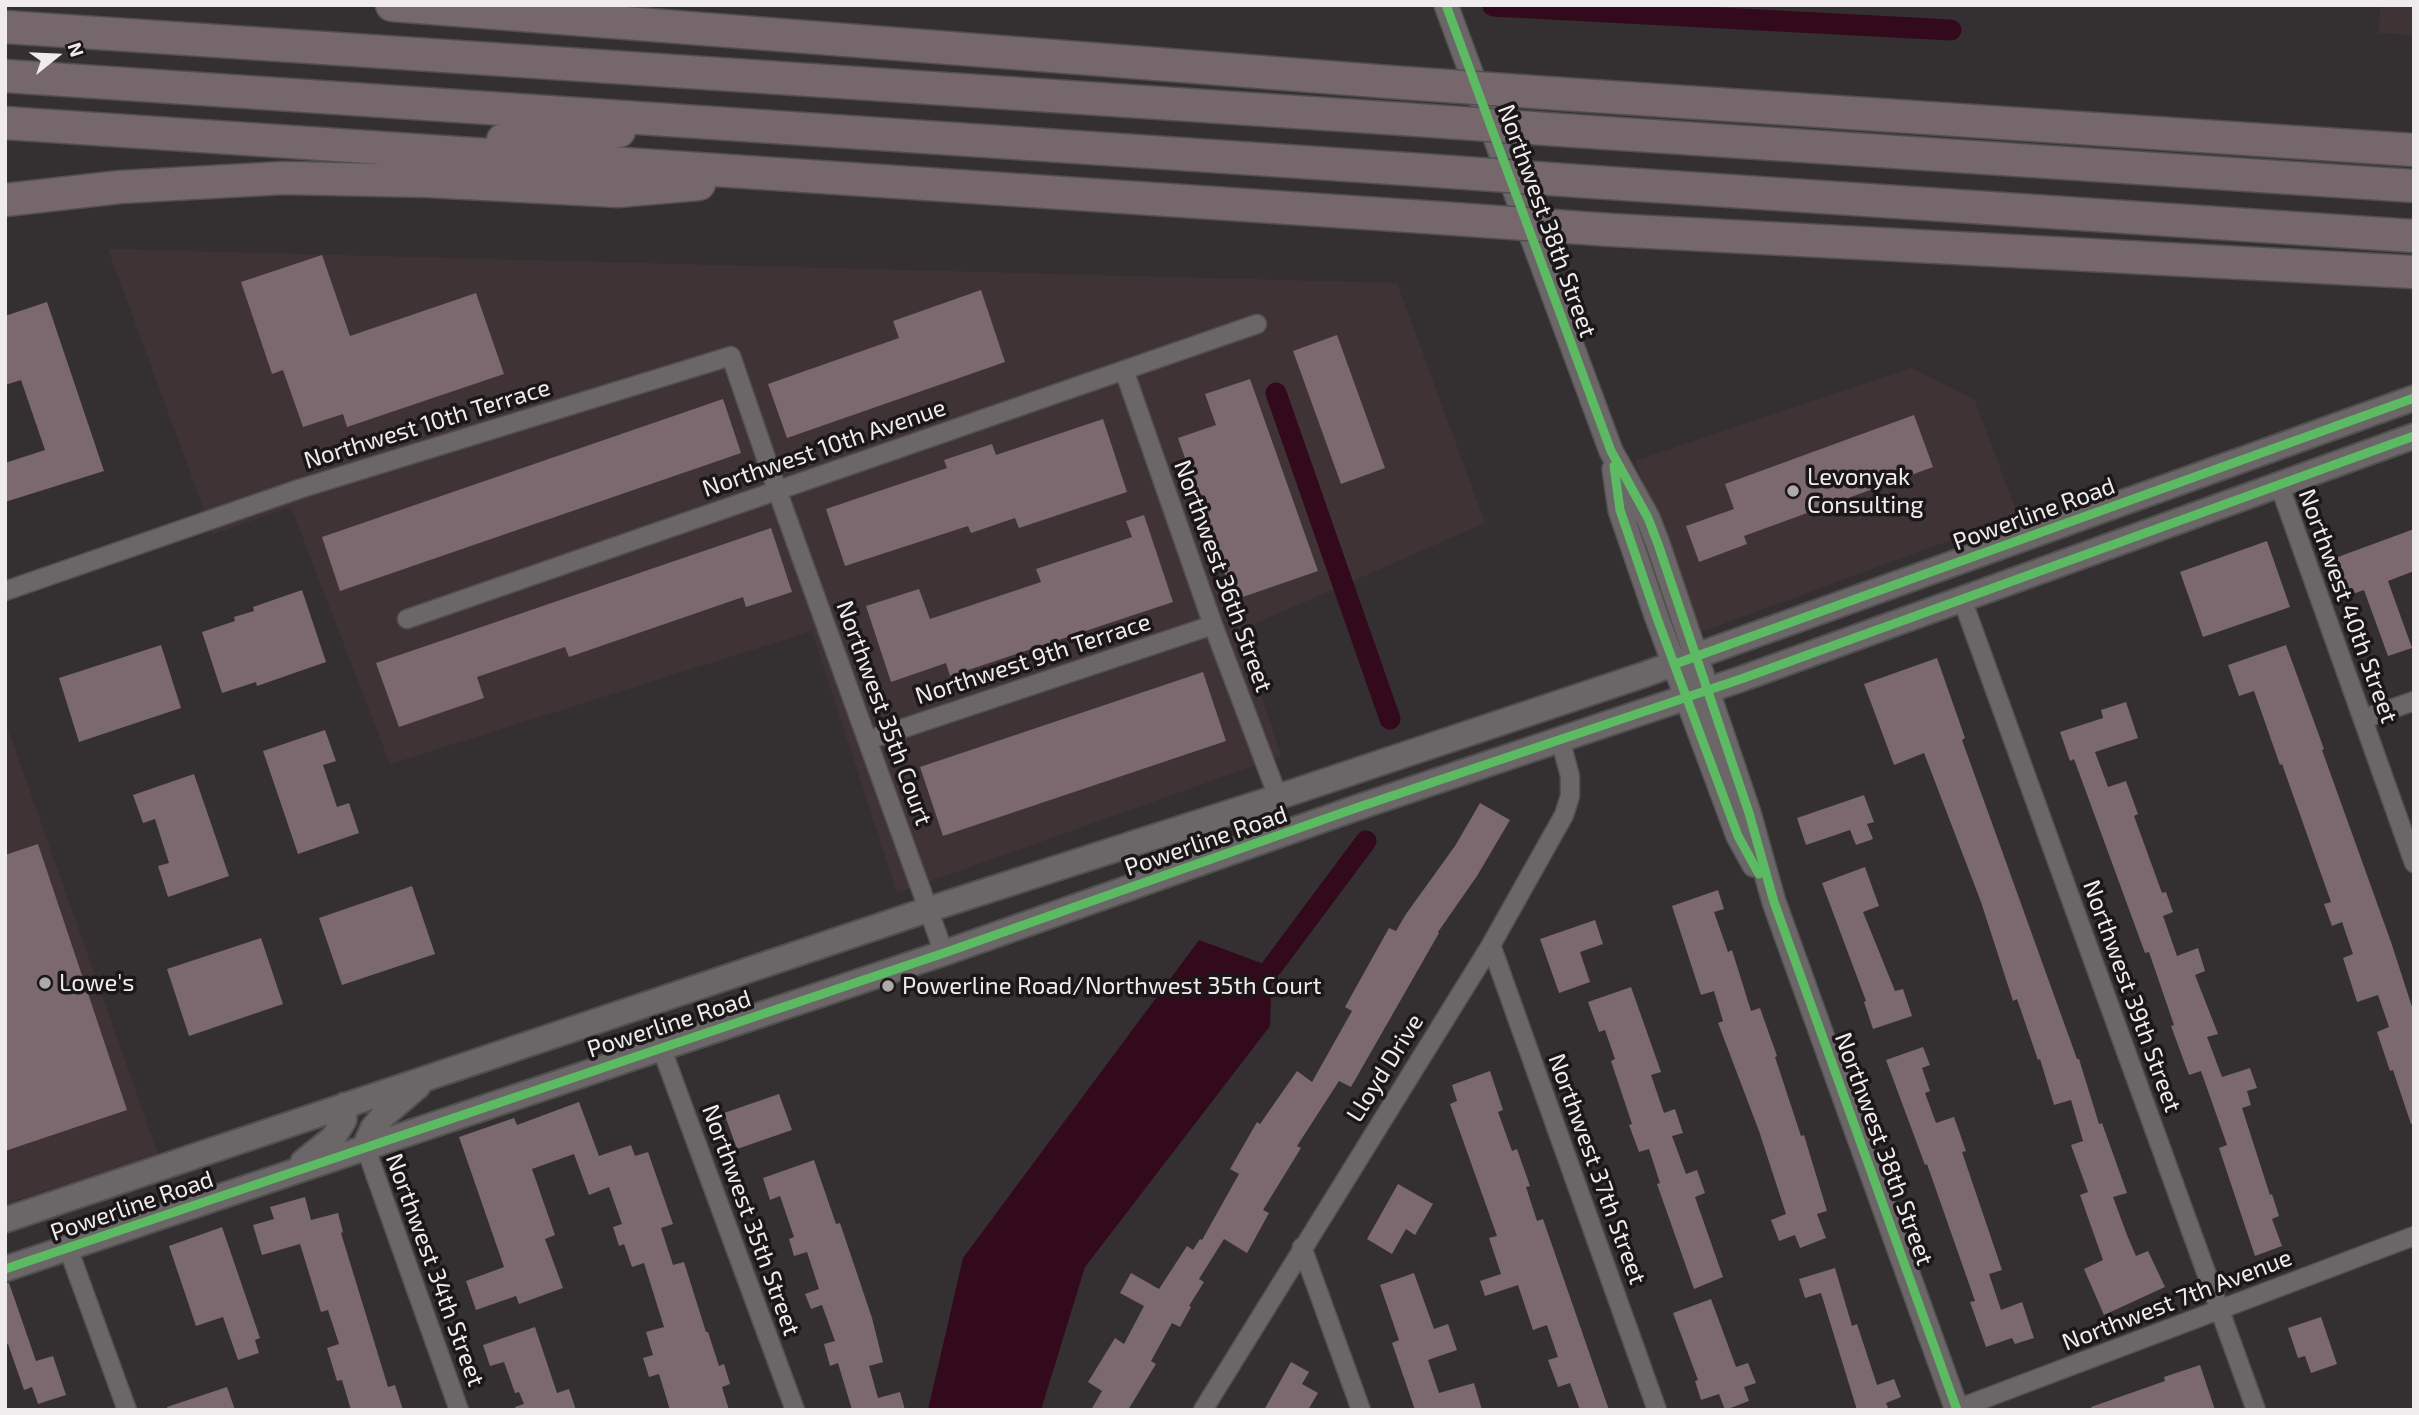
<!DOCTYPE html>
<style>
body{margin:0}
#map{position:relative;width:2419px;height:1415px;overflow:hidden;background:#343031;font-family:"Exo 2",sans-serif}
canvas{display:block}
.frame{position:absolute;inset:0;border:7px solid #f0ebec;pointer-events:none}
.north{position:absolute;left:21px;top:21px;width:70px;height:70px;-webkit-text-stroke:5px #1b1718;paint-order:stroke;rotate:72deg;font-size:19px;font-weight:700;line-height:28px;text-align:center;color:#f0ebec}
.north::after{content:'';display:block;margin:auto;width:24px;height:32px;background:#f0ebec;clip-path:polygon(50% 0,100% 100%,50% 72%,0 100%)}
</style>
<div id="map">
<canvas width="2419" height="1415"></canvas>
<div class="frame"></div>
<div class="north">N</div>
</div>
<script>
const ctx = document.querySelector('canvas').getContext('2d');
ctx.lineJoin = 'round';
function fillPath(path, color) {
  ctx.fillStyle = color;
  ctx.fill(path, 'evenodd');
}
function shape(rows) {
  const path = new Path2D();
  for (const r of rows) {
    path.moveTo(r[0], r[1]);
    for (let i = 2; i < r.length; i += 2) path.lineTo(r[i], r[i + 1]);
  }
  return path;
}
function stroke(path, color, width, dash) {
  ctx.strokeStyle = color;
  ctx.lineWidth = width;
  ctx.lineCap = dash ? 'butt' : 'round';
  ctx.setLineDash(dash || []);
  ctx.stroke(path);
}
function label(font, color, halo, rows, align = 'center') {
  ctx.font = font + ' "Exo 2",sans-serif';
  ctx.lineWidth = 7;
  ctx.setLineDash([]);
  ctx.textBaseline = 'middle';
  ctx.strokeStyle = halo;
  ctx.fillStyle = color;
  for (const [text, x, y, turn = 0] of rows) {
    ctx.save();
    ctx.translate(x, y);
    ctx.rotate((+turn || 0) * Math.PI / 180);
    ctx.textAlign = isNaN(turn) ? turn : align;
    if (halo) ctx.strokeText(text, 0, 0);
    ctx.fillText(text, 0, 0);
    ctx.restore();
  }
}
fillPath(shape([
 [2380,5,2414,5,2414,35,2379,33],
 [108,249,1397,283,1485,523,1240,630,1281,756,897,893,812,631,390,764,291,507,213,534],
 [1911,368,1974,399,2018,515,1701,632,1635,461],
 [5,721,158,1154,5,1204]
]), '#403336');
fillPath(shape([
 [1199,940,1272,967,1270,1026,1085,1267,1041,1410,928,1410,963,1258]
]), '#33091c');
stroke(shape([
 [1493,6,1951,30],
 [1276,393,1390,719],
 [1272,967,1366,841]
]), '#33091c', 21);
fillPath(shape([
 [322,255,350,336,476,293,504,374,347,427,343,414,303,427,283,370,272,374,241,282],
 [981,290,1005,362,787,438,768,384,899,338,893,321],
 [47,302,104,471,5,502,5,463,45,450,21,380,5,385,5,316],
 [1337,335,1385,468,1341,484,1293,351],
 [1250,379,1318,571,1234,600,1178,438,1216,425,1205,394],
 [723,399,741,453,340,591,322,537],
 [1914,415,1933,467,1744,536,1747,544,1699,562,1686,526,1734,509,1725,484],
 [1103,419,1127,492,1019,528,1015,518,971,533,968,526,845,566,826,509,947,468,944,460,992,444,996,455],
 [1144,515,1173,602,950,676,946,663,891,682,866,606,919,589,930,619,1041,582,1036,569,1132,537,1126,521],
 [771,528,792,592,746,607,743,597,569,657,565,647,477,677,484,698,399,727,376,663],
 [2414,529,2414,571,2388,581,2412,648,2388,656,2364,590,2341,598,2327,561],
 [2267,541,2290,607,2203,637,2180,572],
 [302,590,326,662,257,686,256,682,222,693,202,632,235,621,234,617,254,611,253,607],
 [161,645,181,708,79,742,59,678],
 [2286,645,2324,749,2322,750,2391,942,2414,1013,2414,1123,2411,1124,2393,1070,2390,1071,2377,1032,2389,1027,2378,995,2357,1002,2343,958,2353,954,2342,922,2332,926,2324,904,2331,902,2282,764,2280,765,2254,691,2239,696,2228,665],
 [1937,658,1965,738,1962,740,2077,1059,2079,1059,2099,1124,2102,1123,2127,1193,2113,1197,2127,1235,2136,1256,2148,1251,2165,1287,2104,1315,2084,1269,2103,1260,2080,1195,2088,1192,2071,1145,2083,1141,2071,1100,2054,1105,2040,1059,2038,1060,2017,999,2013,1001,1981,902,1924,753,1894,765,1864,684],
 [1203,672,1226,741,943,836,920,767],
 [2126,702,2138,738,2095,752,2108,787,2126,781,2138,814,2134,816,2162,893,2166,892,2173,912,2163,916,2177,956,2198,948,2205,971,2195,975,2218,1034,2207,1037,2222,1077,2250,1068,2257,1088,2247,1091,2251,1105,2242,1108,2270,1195,2272,1194,2279,1216,2272,1219,2282,1246,2255,1256,2219,1148,2227,1145,2201,1071,2189,1075,2171,1026,2174,1025,2149,952,2145,953,2074,759,2070,761,2060,732,2103,718,2101,710],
 [325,730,336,761,323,765,337,807,349,803,359,833,298,854,263,751],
 [194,774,229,876,168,897,158,866,169,863,155,819,143,823,133,795],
 [1864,795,1874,822,1867,824,1873,839,1856,845,1850,830,1806,845,1797,818],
 [1480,803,1510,820,1477,876,1438,932,1439,933,1351,1087,1339,1081,1297,1146,1301,1148,1263,1210,1269,1213,1247,1253,1224,1239,1199,1279,1204,1282,1189,1306,1191,1307,1180,1327,1172,1323,1151,1361,1156,1364,1128,1410,1091,1410,1102,1391,1088,1382,1115,1338,1124,1344,1144,1306,1120,1293,1131,1273,1159,1289,1187,1246,1193,1250,1200,1239,1202,1240,1239,1174,1230,1169,1257,1122,1260,1124,1297,1071,1312,1082,1352,1011,1345,1007,1389,928,1396,931,1406,914,1455,846],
 [38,844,127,1110,5,1151,5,855],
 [1865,867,1879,906,1863,912,1895,991,1903,989,1912,1016,1873,1029,1864,1002,1866,1001,1822,883],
 [412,886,435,954,342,985,319,918],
 [1718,890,1724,909,1714,912,1728,952,1732,950,1751,1011,1760,1008,1777,1056,1775,1057,1801,1136,1804,1135,1827,1211,1817,1214,1826,1238,1800,1248,1795,1235,1779,1241,1771,1220,1786,1214,1759,1131,1718,1023,1723,1021,1714,991,1701,995,1672,906],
 [1595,920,1603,944,1580,952,1590,982,1559,993,1540,939],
 [261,938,283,1004,189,1036,167,969],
 [1631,987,1661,1072,1651,1075,1664,1113,1675,1109,1683,1133,1672,1136,1686,1174,1697,1170,1705,1193,1695,1197,1723,1277,1694,1289,1657,1184,1660,1183,1649,1149,1639,1152,1629,1125,1632,1124,1611,1061,1615,1059,1605,1030,1599,1032,1588,1002],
 [1923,1047,1930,1065,1922,1068,1930,1091,1925,1093,1936,1123,1954,1117,1966,1151,1962,1152,2002,1270,1989,1274,2001,1310,2022,1302,2034,1338,2015,1344,2012,1338,1986,1347,1970,1302,1975,1301,1927,1164,1925,1165,1886,1060],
 [1490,1071,1503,1110,1498,1112,1512,1151,1517,1149,1530,1186,1526,1187,1537,1221,1543,1219,1609,1410,1580,1410,1570,1383,1558,1387,1548,1360,1558,1357,1547,1325,1533,1330,1518,1285,1485,1296,1480,1281,1501,1274,1489,1238,1497,1236,1450,1104,1457,1101,1452,1085],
 [779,1094,792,1130,737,1149,724,1113],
 [579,1102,599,1156,631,1145,635,1156,648,1152,673,1224,661,1228,673,1265,684,1262,706,1332,708,1332,719,1366,724,1364,730,1384,722,1387,729,1410,670,1410,659,1374,649,1377,643,1358,653,1355,646,1332,664,1327,644,1263,632,1267,624,1244,619,1246,613,1227,622,1224,609,1187,589,1195,574,1154,532,1169,555,1235,545,1239,563,1288,519,1304,516,1296,476,1310,466,1281,504,1267,459,1137,514,1118,517,1125],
 [814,1160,836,1224,840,1223,872,1318,883,1362,869,1366,878,1398,900,1392,905,1410,852,1410,838,1363,830,1366,824,1344,835,1341,822,1305,811,1309,805,1294,819,1289,807,1252,794,1256,789,1239,794,1237,780,1196,770,1200,763,1178],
 [1398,1184,1433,1204,1415,1235,1406,1229,1392,1254,1367,1239],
 [305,1197,311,1220,338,1213,343,1232,341,1233,388,1387,395,1385,403,1410,351,1410,342,1380,337,1381,327,1348,339,1344,328,1310,321,1312,300,1244,262,1255,253,1225,274,1219,270,1207],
 [222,1227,260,1338,255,1340,259,1353,238,1360,223,1317,196,1326,169,1246],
 [1835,1268,1852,1326,1857,1324,1877,1385,1894,1379,1901,1397,1886,1403,1889,1410,1857,1410,1821,1293,1805,1298,1799,1279],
 [1414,1273,1434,1329,1448,1324,1457,1350,1428,1360,1439,1393,1474,1383,1482,1410,1415,1410,1392,1343,1399,1340,1380,1285],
 [5,1283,9,1283,36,1361,53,1356,66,1395,38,1404,32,1387,24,1390,8,1344,5,1345],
 [1711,1299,1736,1367,1748,1363,1756,1383,1744,1387,1749,1401,1725,1410,1719,1394,1701,1400,1695,1381,1698,1380,1673,1313],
 [2321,1317,2337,1364,2311,1373,2305,1356,2298,1358,2288,1328],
 [535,1327,557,1393,569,1389,576,1410,516,1410,515,1407,524,1404,519,1392,515,1393,504,1362,490,1366,483,1345],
 [1291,1362,1309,1372,1302,1384,1318,1393,1308,1410,1264,1410],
 [2200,1365,2215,1410,2092,1410,2091,1407,2165,1381,2164,1377],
 [227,1387,235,1410,168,1410,167,1407]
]), '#7c686f');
const minor = shape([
 [1124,370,1213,625,1278,797],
 [2279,484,2414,863],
 [5,591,299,489,731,356,777,490,944,953],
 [1962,599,2256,1410],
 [407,619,1257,324],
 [2363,719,2414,701],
 [868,740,1213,625],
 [1491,945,1657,1410],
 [661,1047,795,1410],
 [365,1146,459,1410],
 [1302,1247,1361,1410],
 [68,1248,127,1410],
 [1957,1409,2414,1236],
 [1203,1410,1491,945,1564,815,1570,796,1570,776,1560,739]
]);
const tertiary = shape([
 [1446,5,1611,451,1648,518,1658,544,1749,813,1774,902,1957,1410],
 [1614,469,1620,510,1657,618,1738,836,1754,865]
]);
const secondary = shape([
 [365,1146,373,1128,384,1115,418,1086],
 [303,1162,333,1138,344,1120,345,1105],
 [5,1220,930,909,1278,797,1643,675,2414,398],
 [5,1269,944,953,1356,808,1741,679,2414,436]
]);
const motorway = shape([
 [392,5,1390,82],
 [5,27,1402,119],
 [5,76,1422,170],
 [1563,94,2414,150],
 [5,123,1440,218],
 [1575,131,2414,186],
 [503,140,619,131],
 [1593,182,2414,236],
 [5,200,120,187,284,178,427,181,618,191,699,184],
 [1611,230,2414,272]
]);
stroke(minor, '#524f50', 21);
stroke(tertiary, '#524f50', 26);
stroke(secondary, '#524f50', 28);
stroke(motorway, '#524f50', 35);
stroke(minor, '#6b6768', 18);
stroke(tertiary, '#6b6768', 23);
stroke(secondary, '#6b6768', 24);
stroke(motorway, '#75676c', 32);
const motorwayBridge = shape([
 [1390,82,1563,94],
 [1402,119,1575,131],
 [1422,170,1593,182],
 [1440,218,1611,230]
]);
stroke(motorwayBridge, '#524f50', 35, []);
stroke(motorwayBridge, '#75676c', 32);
stroke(shape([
 [1446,5,1611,451,1648,518,1658,544,1749,813,1774,902,1957,1410],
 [1614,466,1620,510,1657,618,1738,836,1759,874],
 [1675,664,2414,398],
 [5,1269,944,953,1356,808,1741,679,2414,436]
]), '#5cba63', 9);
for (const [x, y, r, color] of [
 [1793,491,7,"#aeaaab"],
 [45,983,7,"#aeaaab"],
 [888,986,7,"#aeaaab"]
]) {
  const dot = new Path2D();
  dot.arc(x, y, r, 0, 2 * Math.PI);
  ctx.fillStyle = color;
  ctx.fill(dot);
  stroke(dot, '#1b1718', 2.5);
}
label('24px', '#f0ebec', '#1b1718', [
 ["Northwest 38th Street",1547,221,70],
 ["Northwest 10th Terrace",427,424,-17],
 ["Northwest 10th Avenue",824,448,-19],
 ["Powerline Road",2034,514,-20],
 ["Northwest 36th Street",1223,576,70],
 ["Northwest 40th Street",2348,606,70],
 ["Northwest 9th Terrace",1033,659,-18],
 ["Northwest 35th Court",884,713,70],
 ["Powerline Road",1206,841,-19],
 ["Northwest 39th Street",2132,996,70],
 ["Powerline Road",669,1024,-18],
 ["Lloyd Drive",1385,1068,-58],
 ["Northwest 38th Street",1884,1149,70],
 ["Northwest 37th Street",1597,1169,70],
 ["Powerline Road",132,1206,-19],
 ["Northwest 35th Street",751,1220,70],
 ["Northwest 34th Street",435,1270,70],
 ["Northwest 7th Avenue",2177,1300,-21]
]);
label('24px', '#f0ebec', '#1b1718', [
 ["Levonyak",1807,477],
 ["Consulting",1807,505],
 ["Lowe's",59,983],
 ["Powerline Road/Northwest 35th Court",902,986]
], 'left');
</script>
